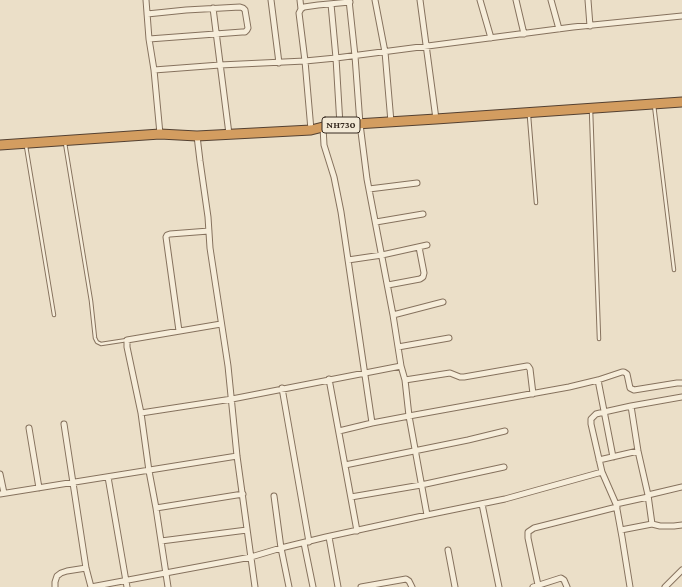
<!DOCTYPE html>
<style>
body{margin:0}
canvas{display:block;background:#ebdfc8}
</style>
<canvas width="682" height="587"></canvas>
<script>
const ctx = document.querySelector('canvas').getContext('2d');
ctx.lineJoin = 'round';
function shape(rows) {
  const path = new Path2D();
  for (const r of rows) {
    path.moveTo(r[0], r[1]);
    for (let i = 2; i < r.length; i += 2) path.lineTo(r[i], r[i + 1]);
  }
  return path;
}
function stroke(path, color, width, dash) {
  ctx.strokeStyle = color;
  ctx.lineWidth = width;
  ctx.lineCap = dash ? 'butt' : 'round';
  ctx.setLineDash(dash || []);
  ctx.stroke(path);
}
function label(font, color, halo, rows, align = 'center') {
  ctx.font = font + ' "Crimson Pro",serif';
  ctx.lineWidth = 3;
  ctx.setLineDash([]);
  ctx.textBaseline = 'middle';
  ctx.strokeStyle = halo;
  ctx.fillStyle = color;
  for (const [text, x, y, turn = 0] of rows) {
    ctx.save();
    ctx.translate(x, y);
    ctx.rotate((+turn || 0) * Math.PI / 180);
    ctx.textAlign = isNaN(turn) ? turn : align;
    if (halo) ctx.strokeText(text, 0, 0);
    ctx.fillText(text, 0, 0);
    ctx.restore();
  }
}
const lane = shape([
 [654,105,674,270],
 [591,110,599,339],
 [529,116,536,203],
 [65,143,91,301,95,338,97,342,101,344,127,340],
 [26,146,54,315]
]);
const street = shape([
 [146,0,149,39,154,70,160,134],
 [271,0,279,63],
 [300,0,301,9],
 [349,0,355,56,360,124,367,179,393,315,401,366,405,380,409,416,427,515],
 [375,0,385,52,391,122],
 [420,0,436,119],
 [480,0,491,38],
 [516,0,524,34],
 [551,0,559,29],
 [588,0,590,26],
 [331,4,336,58,340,125],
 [213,8,229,134],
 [147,14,186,10,240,7,243,8,245,10,248,28,247,30,245,32,242,32,149,39],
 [154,70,220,65,305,61,336,58,573,27,682,16],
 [323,127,324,145,334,177,341,212,372,423,339,431],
 [311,130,305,61,299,13,301,9,304,7,318,5,350,2],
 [197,136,200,161,208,217,210,248,228,366,237,456,255,587],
 [369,189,417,183],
 [376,222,423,214],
 [348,260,382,255,427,245],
 [388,285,420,279,423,277,424,273,419,247],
 [393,315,443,302],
 [221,324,127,340,127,347,141,413,232,399,401,366],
 [179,331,166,237,167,235,170,234,209,231],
 [398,347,449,338],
 [329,379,357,531],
 [405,380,450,373,460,377,464,377,527,366,528,366,530,369,533,394],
 [598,380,613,457],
 [282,388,309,542],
 [631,406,638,451,648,495,652,524,660,526,674,526,682,525],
 [141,413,149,471,156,508,168,587],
 [372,423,409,416,569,387,598,380,622,372,624,372,627,374,630,388,634,390,677,383,682,383],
 [64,424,86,568,91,587],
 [29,428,39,488],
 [599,460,638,451],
 [345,465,468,440,505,431],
 [0,474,4,493],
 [108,477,127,587],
 [0,494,237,456],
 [648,495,682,487],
 [274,496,281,548,289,587],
 [351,497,421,485,504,467],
 [482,504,499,587],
 [616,504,648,497],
 [156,508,243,494],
 [621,530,652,524],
 [329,537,338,587],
 [161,541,247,530],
 [304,543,313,587],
 [448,550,455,587],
 [538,585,528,538,528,532,534,528,617,507],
 [55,587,55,582,57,576,61,573,67,571,86,568],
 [91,587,251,557,281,548,326,537,427,515,505,499,602,472],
 [361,587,406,579,409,581,412,587],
 [533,587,561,578,564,580,567,587],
 [630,587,622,537,616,504,602,472,591,424,591,419,596,414,604,412,631,406,682,397],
 [665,587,682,570]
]);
const highway = shape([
 [0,145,160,134,197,136,311,130,323,127,340,125,436,119,682,102]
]);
stroke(lane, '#86725e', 4.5);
stroke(street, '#86725e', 7);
stroke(highway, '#544132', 11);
stroke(lane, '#f6edda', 2.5);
stroke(street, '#f6edda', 5);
stroke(highway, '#d39d60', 9);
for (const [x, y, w] of [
 [341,125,38]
]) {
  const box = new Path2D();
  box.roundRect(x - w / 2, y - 8, w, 16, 3);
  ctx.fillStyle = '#f3ead7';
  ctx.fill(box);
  stroke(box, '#372b21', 1);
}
label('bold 10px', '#372b21', null, [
 ["NH730",341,125]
]);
</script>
